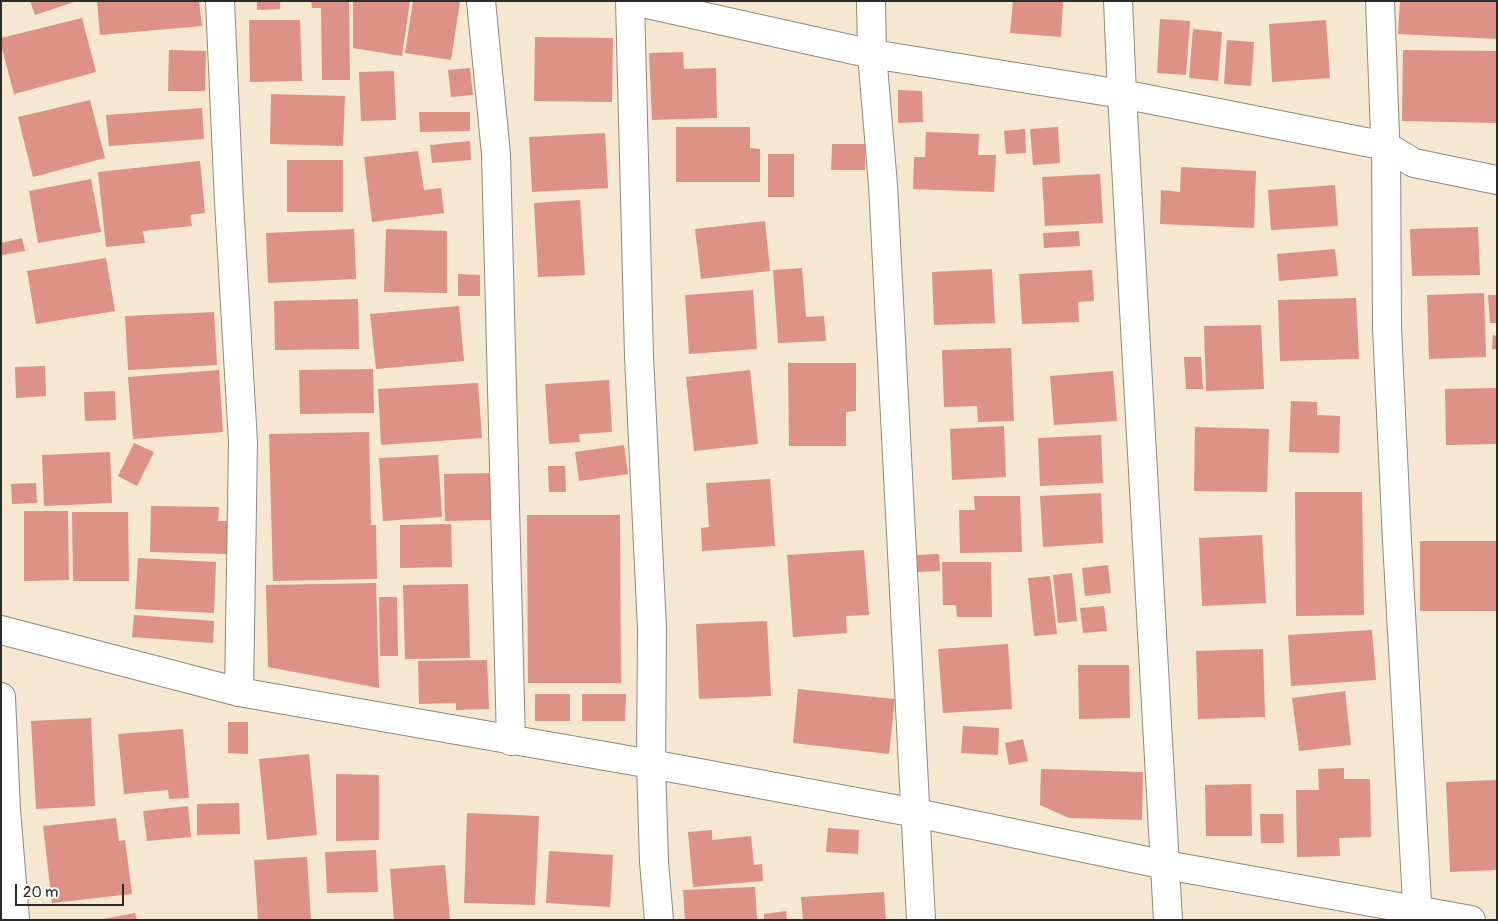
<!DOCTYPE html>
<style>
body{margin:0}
#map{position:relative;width:1498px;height:921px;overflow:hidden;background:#f6e7d1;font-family:Pangolin,sans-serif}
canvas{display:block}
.frame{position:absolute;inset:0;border:2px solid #2b2b2b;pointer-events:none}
.scale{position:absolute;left:15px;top:884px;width:109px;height:22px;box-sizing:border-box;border:2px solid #2b2b2b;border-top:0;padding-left:6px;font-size:15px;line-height:18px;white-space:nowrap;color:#2b2b2b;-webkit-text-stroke:4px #fdfcf7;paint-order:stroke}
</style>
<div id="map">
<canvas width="1498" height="921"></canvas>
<div class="frame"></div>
<div class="scale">20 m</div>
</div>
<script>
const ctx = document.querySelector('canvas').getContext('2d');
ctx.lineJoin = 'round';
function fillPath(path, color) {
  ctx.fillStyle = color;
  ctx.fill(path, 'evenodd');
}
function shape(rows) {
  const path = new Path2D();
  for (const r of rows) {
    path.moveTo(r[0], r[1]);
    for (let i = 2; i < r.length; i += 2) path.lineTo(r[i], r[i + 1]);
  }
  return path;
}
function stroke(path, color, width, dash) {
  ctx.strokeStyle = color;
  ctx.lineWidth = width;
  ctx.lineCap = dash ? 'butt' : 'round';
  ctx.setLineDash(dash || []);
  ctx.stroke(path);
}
fillPath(shape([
 [30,1,74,1,74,2,35,15],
 [97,1,199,1,202,26,100,35],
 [257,1,280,1,280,9,257,10],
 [311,1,349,1,350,80,322,80,321,8,312,8],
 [353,1,410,1,402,56,353,48],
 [413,1,460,1,451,60,405,53],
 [1013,1,1063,1,1061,37,1010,33],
 [1400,1,1497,1,1497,39,1398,34],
 [82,18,96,72,14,94,1,45,1,38],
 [1160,19,1190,21,1186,75,1157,73],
 [249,20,300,20,302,81,250,82],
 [1326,20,1330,78,1272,82,1269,24],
 [1193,29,1222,32,1218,81,1189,78],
 [535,37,613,38,612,102,534,101],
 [1227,40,1254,42,1251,86,1224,84],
 [169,50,206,51,205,91,168,91],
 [1403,50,1497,51,1496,123,1402,121],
 [683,52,684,69,716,68,717,118,652,120,649,53],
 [470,68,473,95,451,97,448,70],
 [394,71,396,120,361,121,359,72],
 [898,90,922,91,923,122,898,123],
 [271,94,345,96,343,146,270,144],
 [90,100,105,158,33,177,18,117],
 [202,108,204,139,109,146,106,115],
 [419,112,470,112,470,131,420,132],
 [676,127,750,127,750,148,760,149,760,182,676,182],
 [1058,127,1060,163,1033,165,1030,129],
 [1025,129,1026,153,1006,154,1004,131],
 [926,132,979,134,978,155,996,155,994,192,913,189,914,157,925,157],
 [605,133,608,188,532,192,529,137],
 [470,141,471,160,432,163,430,145],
 [832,144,865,144,865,170,831,170],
 [418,151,424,190,441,188,444,213,372,222,364,157],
 [768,154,794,154,794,197,768,197],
 [287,160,343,160,343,212,287,212],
 [200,161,205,213,190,215,192,226,143,231,145,243,106,247,98,172],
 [1181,167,1256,171,1254,228,1160,224,1161,190,1180,192],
 [1100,174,1103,223,1045,226,1042,177],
 [91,179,101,232,38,243,29,191],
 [1335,185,1338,226,1271,230,1268,190],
 [580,200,585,275,538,277,534,203],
 [765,221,770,271,701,279,695,229],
 [1478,227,1480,275,1412,276,1410,229],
 [354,229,356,279,268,283,266,233],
 [386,229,447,231,447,293,384,292],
 [1079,231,1080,246,1044,248,1043,233],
 [22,238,25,251,2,255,1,243],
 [1335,249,1338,276,1279,281,1277,254],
 [106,258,115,311,36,324,27,271],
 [802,268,806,317,824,316,826,341,778,343,773,270],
 [992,269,995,323,934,325,932,272],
 [1092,270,1094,301,1078,302,1079,322,1022,324,1019,274],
 [458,274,480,275,480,296,458,296],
 [753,290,757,349,689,354,685,295],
 [1484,293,1486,357,1429,359,1427,295],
 [1488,295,1497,295,1497,323,1490,323],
 [1356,298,1359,359,1280,361,1278,300],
 [358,299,359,349,275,350,274,301],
 [459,306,464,361,376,369,370,314],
 [214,312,217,365,128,370,125,316],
 [1261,325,1264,389,1206,391,1204,326],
 [1493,335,1497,336,1497,349,1492,349],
 [1011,348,1014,421,978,422,977,406,944,407,942,350],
 [1184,357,1201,357,1203,389,1186,389],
 [788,363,856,363,856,411,846,412,846,446,789,446],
 [45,366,46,396,16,398,15,367],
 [373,369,374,413,300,414,299,370],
 [219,370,223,432,133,439,128,377],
 [750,370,758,444,694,451,686,377],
 [1113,371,1117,421,1054,425,1050,376],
 [609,380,612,432,579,434,580,442,549,444,545,384],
 [478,383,482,438,381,445,378,389],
 [1497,388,1497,444,1446,445,1445,389],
 [115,391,116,420,85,421,84,392],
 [1291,401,1317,402,1317,415,1340,416,1339,453,1289,452],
 [1004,426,1006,477,952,480,950,429],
 [1195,427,1269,429,1267,492,1194,491],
 [369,432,371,525,376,525,377,579,273,581,269,434],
 [1101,435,1103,483,1040,486,1038,438],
 [134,443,154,452,137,486,118,476],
 [624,445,628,474,579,481,575,452],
 [110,452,112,503,44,506,42,455],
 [438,455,442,517,383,521,379,458],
 [548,466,565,466,566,492,549,492],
 [491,473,492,520,445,521,444,474],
 [770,479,775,546,702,551,701,528,709,527,706,483],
 [36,483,37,503,12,504,11,484],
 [1295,492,1362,492,1364,615,1296,616],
 [1101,493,1103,543,1043,547,1040,496],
 [974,496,1020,496,1022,552,960,553,959,510,975,510],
 [151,506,219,507,218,521,227,521,227,554,150,552],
 [24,511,68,511,69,580,24,581],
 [72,512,128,512,129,581,73,581],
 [527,515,620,515,621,683,528,683],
 [451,524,452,567,400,568,400,525],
 [1262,535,1266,603,1202,606,1199,538],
 [1420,541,1497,541,1497,611,1420,611],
 [864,550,869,615,846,616,847,633,793,637,787,555],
 [939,554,940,571,917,572,916,555],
 [138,558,216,562,214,613,135,609],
 [942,562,991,562,992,617,957,617,956,605,943,605],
 [1108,565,1111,593,1085,596,1082,568],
 [1072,573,1077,621,1058,623,1053,575],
 [1050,576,1057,634,1034,636,1028,578],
 [376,583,379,688,268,667,266,585],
 [468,584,470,658,405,659,403,585],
 [379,597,397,597,398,656,380,656],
 [1104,606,1107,631,1083,633,1080,608],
 [134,615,214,621,213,643,132,637],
 [767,621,771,696,699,699,696,624],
 [1372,630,1376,680,1291,686,1288,635],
 [1008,644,1012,709,943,713,938,649],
 [1263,649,1265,717,1198,719,1196,651],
 [487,660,489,709,456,710,456,703,419,704,418,661],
 [1078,665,1129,665,1130,718,1079,719],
 [798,689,895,699,889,754,793,743],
 [1345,691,1351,745,1299,751,1292,698],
 [535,694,570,694,570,721,535,721],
 [582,694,626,694,625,721,582,721],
 [91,718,95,806,36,809,31,721],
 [228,722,248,722,248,754,228,753],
 [963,726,999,728,998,755,961,753],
 [183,729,189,798,169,799,168,790,124,794,118,734],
 [1023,739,1028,761,1009,765,1005,743],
 [309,754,317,835,267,840,259,759],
 [1344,768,1344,779,1370,779,1371,837,1339,838,1340,856,1297,857,1296,790,1319,790,1318,769],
 [1041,769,1143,772,1142,820,1069,818,1040,805],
 [336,774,379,775,379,840,336,841],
 [1497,780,1497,870,1450,872,1446,782],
 [1251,784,1252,836,1206,836,1205,785],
 [239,803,240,834,197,835,197,804],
 [188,806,191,837,147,841,143,811],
 [467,813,539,816,535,905,464,903],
 [1260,814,1283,814,1284,843,1261,843],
 [116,818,119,841,125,840,132,894,52,903,43,826],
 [828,828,859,830,858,854,826,852],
 [712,830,712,840,751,836,754,865,762,864,763,881,693,887,688,832],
 [376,850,378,892,327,893,325,852],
 [549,851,613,855,610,907,546,903],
 [307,857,311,920,258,920,254,860],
 [445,865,450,920,394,920,390,869],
 [755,887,757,920,685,920,683,890],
 [884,892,886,920,803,920,801,897],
 [786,911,787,920,764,920,764,914],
 [135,913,137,920,104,920,103,919]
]), '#dd9187');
const street = shape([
 [220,1,229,202,243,442,239,692],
 [481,1,496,154,511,741],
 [630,1,639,356,652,629,651,764,654,862,659,920],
 [634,1,872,54,1122,94,1386,146,1387,328,1397,541,1418,920],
 [871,1,872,54,883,185,921,920],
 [1118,1,1122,94,1168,920],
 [1380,1,1386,162],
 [1386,146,1414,163,1497,180],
 [1,697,6,810,15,920]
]);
const secondary = shape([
 [1,630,239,692,651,764,916,813,1166,865,1471,920]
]);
stroke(street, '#90897e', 30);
stroke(secondary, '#90897e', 30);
stroke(street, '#fff', 28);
stroke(secondary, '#fff', 28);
</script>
